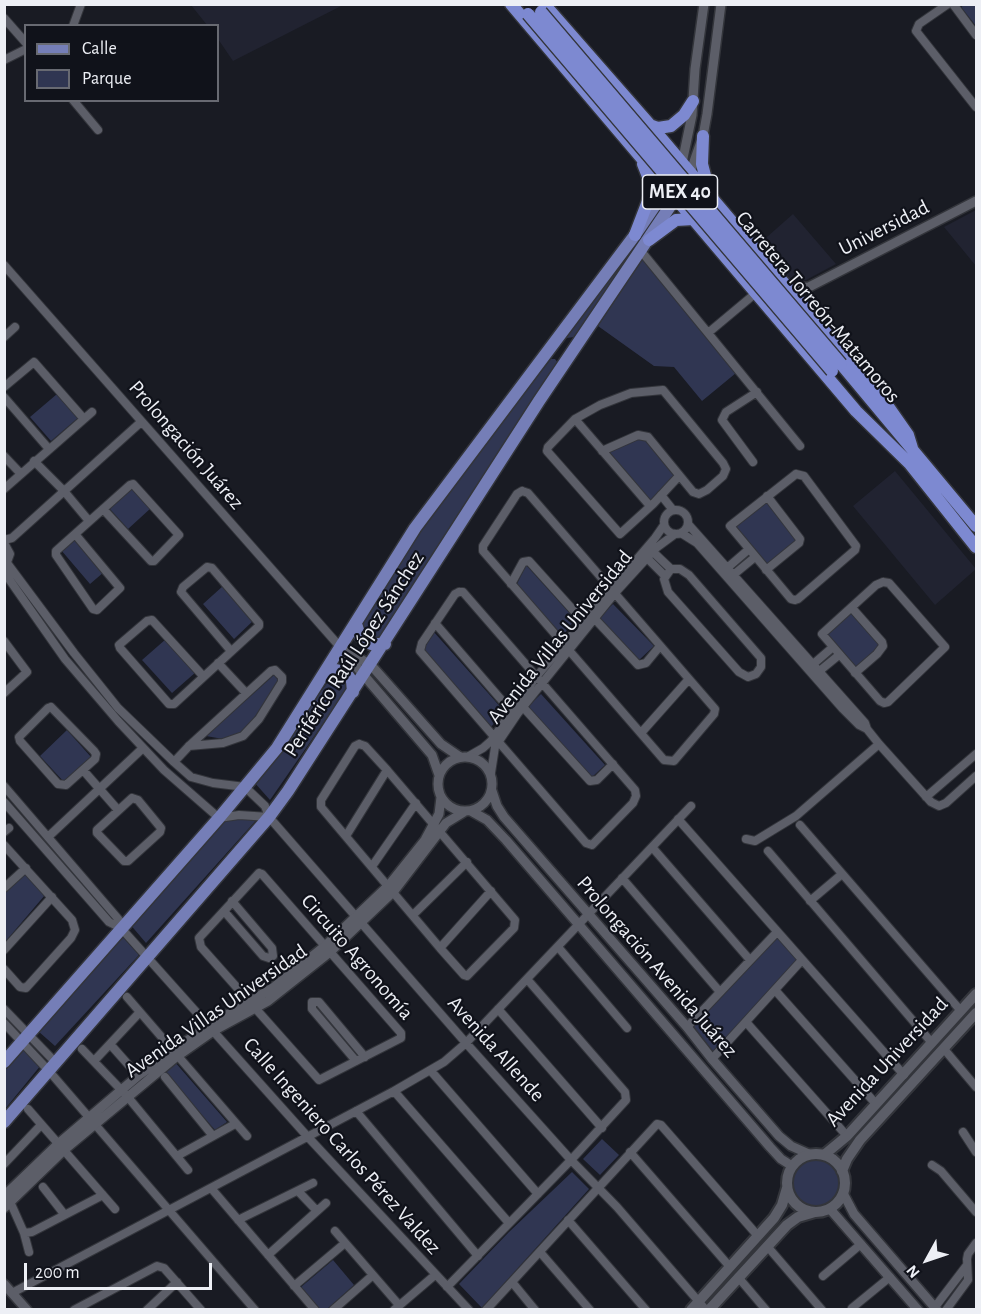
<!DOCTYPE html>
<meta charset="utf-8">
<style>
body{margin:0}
#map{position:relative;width:981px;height:1314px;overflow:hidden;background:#191b23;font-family:"Alegreya Sans",sans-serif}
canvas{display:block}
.frame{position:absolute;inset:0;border:6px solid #edeff5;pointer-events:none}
.legend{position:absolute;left:24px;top:24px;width:195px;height:78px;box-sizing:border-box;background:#10121a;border:2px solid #686a72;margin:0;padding:8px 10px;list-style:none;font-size:18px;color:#edeff5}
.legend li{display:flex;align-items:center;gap:12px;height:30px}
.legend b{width:30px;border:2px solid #686a72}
.north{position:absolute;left:897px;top:1230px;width:60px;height:60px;-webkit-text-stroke:4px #10121a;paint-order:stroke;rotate:230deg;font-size:16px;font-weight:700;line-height:24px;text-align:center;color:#edeff5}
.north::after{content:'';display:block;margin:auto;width:21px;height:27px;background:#edeff5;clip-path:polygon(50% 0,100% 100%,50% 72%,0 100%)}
.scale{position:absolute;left:24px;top:1263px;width:188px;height:27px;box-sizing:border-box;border:3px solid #edeff5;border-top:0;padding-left:8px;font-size:18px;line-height:21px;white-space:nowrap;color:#edeff5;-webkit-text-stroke:4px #10121a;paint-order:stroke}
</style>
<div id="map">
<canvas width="981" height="1314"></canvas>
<div class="frame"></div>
<ul class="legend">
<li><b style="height:8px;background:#757eb7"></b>Calle</li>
<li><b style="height:16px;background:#303652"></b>Parque</li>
</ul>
<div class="north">N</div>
<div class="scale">200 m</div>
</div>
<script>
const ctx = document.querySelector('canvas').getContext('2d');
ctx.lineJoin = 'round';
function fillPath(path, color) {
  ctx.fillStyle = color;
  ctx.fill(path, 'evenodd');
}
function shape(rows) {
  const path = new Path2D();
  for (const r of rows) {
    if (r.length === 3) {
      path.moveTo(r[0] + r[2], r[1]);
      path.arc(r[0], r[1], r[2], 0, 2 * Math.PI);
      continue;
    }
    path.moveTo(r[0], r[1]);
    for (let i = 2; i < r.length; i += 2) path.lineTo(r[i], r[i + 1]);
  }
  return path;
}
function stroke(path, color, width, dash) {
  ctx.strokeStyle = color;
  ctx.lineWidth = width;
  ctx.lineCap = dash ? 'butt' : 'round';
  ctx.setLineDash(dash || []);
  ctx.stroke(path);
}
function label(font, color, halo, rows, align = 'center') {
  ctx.font = font + ' "Alegreya Sans",sans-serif';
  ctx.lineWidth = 4.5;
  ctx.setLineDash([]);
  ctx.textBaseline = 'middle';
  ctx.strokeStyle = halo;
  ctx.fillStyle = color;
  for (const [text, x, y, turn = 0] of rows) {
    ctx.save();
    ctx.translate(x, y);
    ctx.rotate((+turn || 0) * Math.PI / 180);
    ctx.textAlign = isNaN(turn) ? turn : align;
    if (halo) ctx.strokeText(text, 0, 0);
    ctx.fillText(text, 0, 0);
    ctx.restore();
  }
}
fillPath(shape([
 [191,5,343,5,233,61,218,39,218,26,207,25],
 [976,210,976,266,944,227],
 [793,214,836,264,806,280,793,283,759,244],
 [895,471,976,569,935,605,853,506]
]), '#212331');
fillPath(shape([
 [964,5,976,5,976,26,961,7],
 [665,199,668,200,668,204,574,337,567,338,566,337],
 [643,257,736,373,702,401,674,367,654,366,598,326],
 [551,359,555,359,558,363,379,641,362,625,398,562,450,486],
 [57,394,78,418,51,441,30,417],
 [640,438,648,441,675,477,651,503,606,452],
 [132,487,151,508,128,529,109,508],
 [766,500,798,540,766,567,733,526],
 [74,537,104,572,90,584,61,550],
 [526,565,575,619,562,637,516,586],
 [223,586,254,620,234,639,203,604],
 [613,604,654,646,638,661,598,618],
 [852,609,882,646,855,672,823,635],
 [433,631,504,711,491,727,423,651],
 [166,639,196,672,172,693,142,660],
 [340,674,349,686,270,800,254,782,333,675],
 [274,675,279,681,252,721,242,732,223,739,206,736],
 [541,694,605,765,591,778,527,707],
 [67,730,91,757,64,782,40,756],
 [259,817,146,943,129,923,219,821],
 [25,873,45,895,5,942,5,891],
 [120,934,139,955,55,1046,38,1031],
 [778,936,800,960,712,1055,691,1026],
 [22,1048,41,1065,5,1109,5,1068],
 [174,1061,227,1122,215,1130,163,1071],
 [602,1139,619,1155,600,1175,583,1159],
 [816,1183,26],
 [572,1172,589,1189,482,1308,459,1284,509,1232],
 [333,1260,354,1285,326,1310,320,1309,301,1287]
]), '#303652');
const minor = shape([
 [948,4,919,24,916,31,976,107],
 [953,4,976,35],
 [4,18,26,43],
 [73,26,81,4],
 [4,60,26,49],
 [73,100,98,130],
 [641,251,708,333],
 [4,265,341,648],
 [757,292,708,333,800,446],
 [4,337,15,327],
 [4,387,34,362,84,419],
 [4,397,49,449],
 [575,419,650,506],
 [602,451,638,435,648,437,693,492,699,494,707,490,723,476,726,469,723,463,663,390,631,393,600,405,575,419,548,447,547,451,620,534,653,504,679,476],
 [4,456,21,474],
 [34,461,64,491,89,521],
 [753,462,722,420,726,412,757,392],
 [796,474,804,476,856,546,855,550,798,599,795,600,791,599,730,526,796,474],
 [4,489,92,412],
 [522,491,528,493,715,709,714,714,674,761,664,760,483,551,483,546,517,494,522,491],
 [661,495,673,510],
 [676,522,12],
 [688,524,865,723,867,729,879,744,931,802,939,806,946,803,976,776],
 [681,533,697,543,843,709,859,725,867,729],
 [75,534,120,588,97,610,93,609,56,555,56,551,130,485,133,484,179,535,154,561,151,561,103,509],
 [4,540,12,538,141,422],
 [4,543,10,554,6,565],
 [651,550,671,569],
 [645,556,665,576],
 [7,563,74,653,118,708,174,762,191,777,213,783,245,787,265,806,269,817,466,1043,571,1160,617,1207,706,1310],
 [671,569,680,569,689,575,761,658,761,667,756,674,748,677,739,672,668,592,664,579,671,569],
 [726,569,748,550],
 [766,570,799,543,800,539,767,496],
 [4,572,65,659,118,721,164,770,219,818,239,815,269,817],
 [732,576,755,557],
 [883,582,889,583,945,647,888,702,884,703,880,701,822,634,876,585,883,582],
 [511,584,523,562,529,561,583,621],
 [459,592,463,592,635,790,636,796,633,803,592,845,586,843,420,651,422,643,455,594,459,592],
 [852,608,882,642,883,646,877,654,855,673],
 [594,618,638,665,646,663,660,646],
 [435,623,511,711],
 [4,641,27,672,4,693],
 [218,663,246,693],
 [811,666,833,647],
 [817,673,839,655],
 [203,676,152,620,147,621,119,645,120,648,169,704,174,704,259,626,259,623,212,568,207,567,183,587,181,592,231,651],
 [51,707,94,751,96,754,95,759,66,785,58,784,20,741,19,737,48,708,51,707],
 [523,707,590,781,597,780,613,764],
 [641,733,689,679],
 [359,744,365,746,387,770,515,920,514,928,467,976,464,975,440,948,321,807,321,800,355,746,359,744],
 [469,756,483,748,491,741,536,677,655,538,664,525],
 [174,762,189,746,271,671,275,670,282,677,282,682,259,719,243,736,223,743,189,746],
 [83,770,118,810],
 [491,773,495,747,518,713,615,593,656,548,675,534],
 [4,786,120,921,121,928,147,957,307,1136,469,1310],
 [926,797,976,754],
 [132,798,138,800,161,828,160,832,128,861,124,861,97,833,97,830,132,798],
 [4,802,109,922,121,928],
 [678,819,904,1075],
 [800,825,961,1011],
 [4,832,9,828],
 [346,836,387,770],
 [48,837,143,748],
 [746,839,755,841,796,816,879,744],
 [4,845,72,920,75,930,71,938,26,988,20,987,4,969],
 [652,847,750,960],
 [768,851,932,1043],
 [373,865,416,803],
 [259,873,262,874,401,1033,401,1038,319,1080,201,947,199,938,259,873],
 [622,878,720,992],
 [4,888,26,868],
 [810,901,842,874],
 [224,911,263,956,269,958,273,956,272,948,232,901],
 [414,914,467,862],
 [558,947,627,1028],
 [440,948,491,891],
 [4,950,52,897],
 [775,990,876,1104],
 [127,997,247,1136],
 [4,1009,56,1063],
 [498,1009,602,1128],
 [746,1022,847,1136],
 [4,1023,49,1071,255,1310],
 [687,1027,777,932],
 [110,1044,133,1070],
 [82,1049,127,1096,188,1170],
 [944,1049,976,1087],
 [712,1059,802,960],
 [94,1061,139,1013],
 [356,1061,312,1009,312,1002,319,1002,365,1057],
 [431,1071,538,1194],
 [165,1077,213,1136],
 [394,1091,509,1223],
 [28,1109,115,1209],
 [356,1111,478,1256],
 [963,1132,976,1152],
 [630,1152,730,1267],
 [177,1156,235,1124],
 [4,1164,41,1125],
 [932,1165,941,1171,976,1212],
 [43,1187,64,1214],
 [211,1188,315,1310],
 [298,1191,317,1211],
 [8,1197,24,1233,29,1252],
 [238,1220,313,1183],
 [568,1220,646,1310],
 [335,1231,399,1305],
 [24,1233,32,1232,103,1195],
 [767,1246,822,1310],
 [540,1252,590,1310],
 [268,1255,326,1203],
 [823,1276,861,1244],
 [738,1277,766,1310],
 [512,1282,535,1310],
 [294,1286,345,1243],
 [447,1287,571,1160,626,1100,625,1092,527,979],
 [12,1293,394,1091,444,1062,466,1043,691,806],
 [935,1307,967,1265],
 [852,1308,890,1277],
 [74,1310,157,1266,164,1268,201,1310],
 [147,1310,177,1282],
 [333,1310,373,1275],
 [394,1310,435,1275],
 [486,1310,657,1124,661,1125,758,1236],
 [946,1310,968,1280,967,1259,968,1254,976,1243]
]);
const tertiary = shape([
 [682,163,692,115,695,69,704,4],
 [690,173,703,136,707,114,721,4],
 [788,288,809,287,976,201],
 [341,648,371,665,441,744,460,757],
 [344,652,432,755,439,775],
 [465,784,27],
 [492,791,497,806,504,817,687,1027,712,1059,779,1136,791,1146,809,1154],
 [471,811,487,820,506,840,770,1147,781,1159,792,1166],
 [843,1193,854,1214,937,1310],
 [4,1196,58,1144,139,1075,208,1026,274,987,325,946,389,885,425,840,439,814,441,797],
 [4,1208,64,1150,176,1057,213,1031,268,1001,330,952,394,891,446,823,464,812],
 [830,1209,918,1310],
 [4,1284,27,1310]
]);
const secondary = shape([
 [816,1183,29],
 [824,1155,847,1136,976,994],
 [842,1171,847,1159,860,1140,976,1013],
 [691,1310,774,1218,782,1205,787,1188],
 [709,1310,787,1225,798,1217,815,1212]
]);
const primary = shape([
 [356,624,360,636,365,641,371,644,385,644],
 [326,672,336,670,346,673,352,681,353,692],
 [4,1062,219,818,277,748,415,528,635,235,673,179],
 [4,1122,269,817,288,791,539,401,681,190]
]);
const trunk = shape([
 [511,4,856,411,910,464],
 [544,4,650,125,887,405,908,435,912,448],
 [650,125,658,128,671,126,684,115,693,101],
 [703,136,702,164,709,191],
 [635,235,650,196,649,179,643,164],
 [649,240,676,220,694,219],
 [841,364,976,526],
 [906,459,976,547]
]);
stroke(minor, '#33353b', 10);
stroke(tertiary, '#33353b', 12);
stroke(secondary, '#33353b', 14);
stroke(primary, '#33353b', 15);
stroke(trunk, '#33353b', 15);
stroke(minor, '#5c5e68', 8);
stroke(tertiary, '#5c5e68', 9);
stroke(secondary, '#5c5e68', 10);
stroke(primary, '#757eb7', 12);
stroke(trunk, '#7d89d1', 12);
const trunkBridge = shape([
 [541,12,841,364],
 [528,14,832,371]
]);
stroke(trunkBridge, '#33353b', 15, []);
stroke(trunkBridge, '#7d89d1', 12);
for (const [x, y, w] of [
 [680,192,75]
]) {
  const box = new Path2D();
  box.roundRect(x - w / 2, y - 17, w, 34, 4.5);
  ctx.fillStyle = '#10121a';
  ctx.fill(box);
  stroke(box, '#edeff5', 1.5);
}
label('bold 20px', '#edeff5', null, [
 ["MEX 40",680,192]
]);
label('21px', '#edeff5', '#10121a', [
 ["Universidad",884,228,-27],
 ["Carretera Torreón-Matamoros",818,307,50],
 ["Prolongación Juárez",186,445,49],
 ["Avenida Villas Universidad",560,637,-51],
 ["Periférico Raúl López Sánchez",354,654,-57],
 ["Circuito Agronomía",357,957,49],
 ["Prolongación Avenida Juárez",657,967,49],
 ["Avenida Villas Universidad",216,1011,-35],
 ["Avenida Allende",496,1049,48],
 ["Avenida Universidad",887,1062,-47],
 ["Calle Ingeniero Carlos Pérez Valdez",342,1146,48]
]);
</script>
